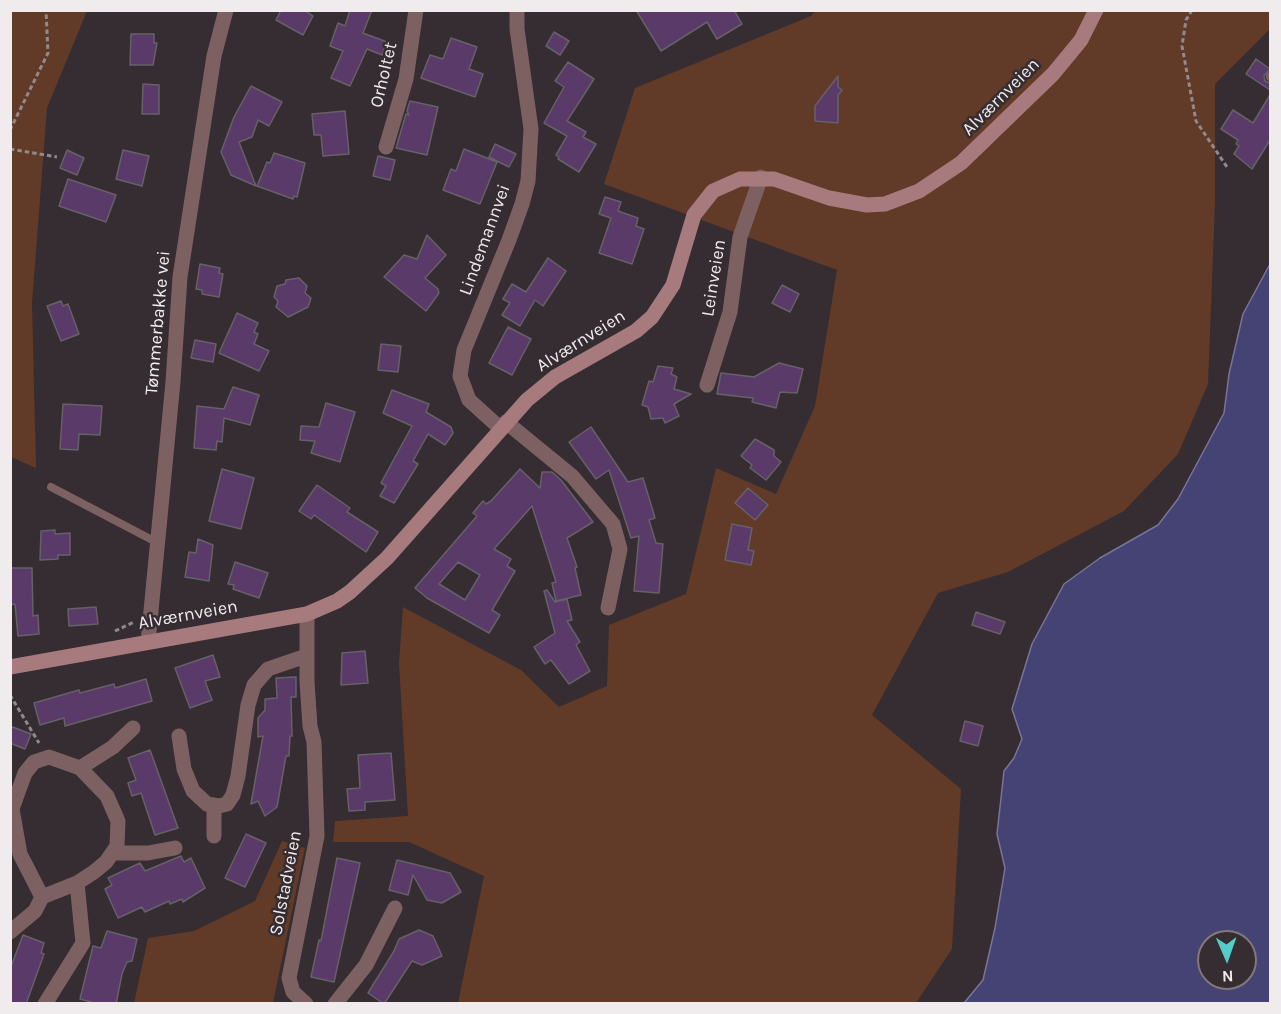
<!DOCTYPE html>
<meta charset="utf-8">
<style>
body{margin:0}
#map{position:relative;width:1281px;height:1014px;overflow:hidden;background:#352d31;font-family:Karla,sans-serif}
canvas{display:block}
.frame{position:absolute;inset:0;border:12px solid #f0ebed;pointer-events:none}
.north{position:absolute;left:1197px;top:930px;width:60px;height:60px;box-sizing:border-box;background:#352d31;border:2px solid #80797c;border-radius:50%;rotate:178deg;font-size:16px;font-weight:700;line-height:24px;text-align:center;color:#f0ebed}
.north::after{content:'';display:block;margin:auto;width:21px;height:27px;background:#54cdc8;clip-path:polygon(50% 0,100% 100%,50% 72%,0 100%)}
</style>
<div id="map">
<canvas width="1281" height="1014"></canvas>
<div class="frame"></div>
<div class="north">N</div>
</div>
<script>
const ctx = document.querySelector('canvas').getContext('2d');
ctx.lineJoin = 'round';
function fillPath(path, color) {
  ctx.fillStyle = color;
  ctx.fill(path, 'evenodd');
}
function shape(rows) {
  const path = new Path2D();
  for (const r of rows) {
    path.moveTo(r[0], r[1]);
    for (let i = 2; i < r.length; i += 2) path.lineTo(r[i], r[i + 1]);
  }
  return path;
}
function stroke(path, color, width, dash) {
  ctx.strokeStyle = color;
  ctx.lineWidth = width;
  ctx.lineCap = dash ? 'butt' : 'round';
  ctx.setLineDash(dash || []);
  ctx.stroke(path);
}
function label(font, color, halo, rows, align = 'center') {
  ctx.font = font + ' Karla,sans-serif';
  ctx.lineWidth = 5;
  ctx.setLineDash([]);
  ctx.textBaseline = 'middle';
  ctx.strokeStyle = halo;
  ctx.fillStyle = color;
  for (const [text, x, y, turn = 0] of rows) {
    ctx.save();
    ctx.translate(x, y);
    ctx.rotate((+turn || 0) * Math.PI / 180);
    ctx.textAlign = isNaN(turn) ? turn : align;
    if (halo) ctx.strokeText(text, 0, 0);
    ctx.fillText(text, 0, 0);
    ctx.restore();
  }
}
fillPath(shape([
 [10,11,87,11,47,108,32,303,36,468,11,457],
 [815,11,1270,11,1270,29,1215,84,1215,202,1208,384,1178,454,1124,511,1008,572,938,593,872,715,961,789,952,949,916,1003,458,1003,484,876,409,842,333,842,335,821,408,816,399,663,403,607,521,670,559,707,607,686,609,625,686,594,716,468,776,494,815,406,837,270,604,184,635,88,811,16],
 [282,841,305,848,273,1003,134,1003,148,938,194,931,255,901]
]), '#613a28');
const water = shape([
 [1270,264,1270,1003,964,1003,983,980,995,928,1005,868,997,834,1004,771,1014,758,1022,739,1012,709,1032,644,1064,584,1100,558,1158,525,1178,499,1224,413,1229,374,1243,314,1270,264],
 [1209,942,1245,942,1245,978,1209,978,1209,942]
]);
fillPath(water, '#444374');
stroke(water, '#787598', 1.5);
const building = shape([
 [281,10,304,10,313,16,303,35,276,20,281,10],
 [350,10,372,10,363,33,387,42,382,55,367,49,350,86,331,78,343,51,330,46,338,23,345,26,350,10],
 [636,10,734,10,742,24,717,39,707,22,661,51,636,10],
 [554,32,569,41,560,55,546,46,554,32],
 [131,34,154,34,154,43,157,43,153,65,130,65,131,34],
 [451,38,477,47,469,69,483,74,475,97,421,78,430,55,443,59,451,38],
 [1256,59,1270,69,1264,76,1265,81,1270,83,1270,90,1246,74,1256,59],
 [568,62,594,79,567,121,586,132,583,137,596,144,579,172,558,159,559,157,556,155,567,136,544,123,564,87,555,81,568,62],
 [838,76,838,87,842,90,838,95,838,123,815,121,815,106,838,76],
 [143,84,159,85,159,114,142,114,143,84],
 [251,86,282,102,269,126,258,120,252,137,239,142,256,186,231,175,221,152,234,117,251,86],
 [1270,95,1270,140,1252,169,1234,154,1239,146,1236,144,1238,140,1221,129,1233,110,1253,123,1270,95],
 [410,101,438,107,427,155,396,148,406,114,409,115,407,111,410,101],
 [345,111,349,154,323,156,321,135,314,135,312,114,345,111],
 [495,144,516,154,509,167,489,157,495,144],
 [464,149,497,162,480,204,443,190,451,169,456,171,464,149],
 [67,150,84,158,77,175,60,168,67,150],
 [123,150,149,156,142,186,116,179,123,150],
 [274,153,305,163,297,197,294,196,293,199,257,186,267,162,270,163,274,153],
 [378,156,395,160,390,180,373,176,378,156],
 [68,179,116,195,106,222,59,206,68,179],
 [605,197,621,202,618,211,638,218,636,226,644,229,632,264,599,253,611,218,599,214,605,197],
 [427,235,446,255,425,278,438,289,439,293,426,311,384,277,404,255,417,259,427,235],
 [548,258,566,271,543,306,535,300,520,326,502,315,510,303,503,299,512,284,526,292,548,258],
 [200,264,220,268,219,273,223,274,219,297,202,294,202,290,196,289,200,264],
 [299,278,307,286,305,293,311,298,308,307,288,317,276,307,278,301,274,297,277,286,285,284,286,280,299,278],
 [782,285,799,294,790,312,772,303,782,285],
 [61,301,63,306,68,304,79,334,61,341,47,306,61,301],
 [237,313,258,323,254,332,258,334,254,344,269,351,259,371,219,353,237,313],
 [508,327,531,339,512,375,489,363,508,327],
 [195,340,216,344,213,362,191,358,195,340],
 [381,344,401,346,398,372,378,370,381,344],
 [779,363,803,369,797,393,780,392,776,408,752,402,753,398,717,394,721,373,754,377,779,363],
 [658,366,673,368,671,374,677,377,674,389,691,394,674,404,679,416,665,423,663,418,651,419,648,407,642,405,649,381,653,382,658,366],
 [233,387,259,395,250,425,224,418,222,442,217,441,216,450,194,448,197,406,224,409,233,387],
 [392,390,429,404,426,412,451,427,453,433,445,445,428,434,413,461,418,464,394,503,380,496,386,486,381,483,412,426,383,413,392,390],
 [326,403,355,412,340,462,311,453,315,441,300,440,301,426,319,427,326,403],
 [63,404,102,406,100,435,79,434,78,450,60,449,63,404],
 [591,427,628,482,643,478,655,518,649,520,656,543,663,544,659,593,634,591,639,536,631,538,609,470,596,479,569,442,591,427],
 [755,439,774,450,774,456,781,462,766,480,750,468,752,465,741,456,755,439],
 [222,469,254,478,241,529,209,521,222,469],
 [520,469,540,488,542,472,552,472,561,480,593,522,567,538,577,567,575,568,581,595,556,601,552,583,556,582,532,506,494,549,511,559,507,566,515,571,492,610,500,615,489,633,427,598,415,588,477,516,473,513,483,501,486,504,491,501,520,469],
 [458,562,480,575,465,600,439,584,458,562],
 [317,485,350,508,347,512,378,532,366,552,314,515,311,519,299,511,317,485],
 [748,488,768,505,755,520,735,503,748,488],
 [732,524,752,528,748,550,754,551,751,565,725,560,732,524],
 [55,530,55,534,70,533,70,555,58,555,58,559,40,560,41,531,55,530],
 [198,539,213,545,209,581,185,577,189,552,196,553,198,539],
 [235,562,268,573,259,598,233,589,234,585,228,584,235,562],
 [10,568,32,568,33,616,38,615,39,634,18,636,15,604,10,605,10,568],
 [547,590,555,602,567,599,572,620,567,621,580,642,576,645,590,671,569,684,551,660,545,664,534,647,555,633,544,591,547,590],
 [96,607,98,624,69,626,68,609,96,607],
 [976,612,1005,622,1000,634,972,625,976,612],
 [365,651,368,683,341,685,342,653,365,651],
 [213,655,220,677,205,681,212,700,190,708,175,668,213,655],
 [296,677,296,697,291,697,292,736,290,736,289,756,286,756,277,807,265,816,258,801,251,804,263,736,258,737,258,718,265,710,265,699,277,698,276,678,296,677],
 [146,679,152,701,65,726,64,718,40,725,34,703,79,690,80,693,114,684,115,688,146,679],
 [965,721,983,726,978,746,960,741,965,721],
 [10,726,31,734,25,749,10,743,10,726],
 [150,750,178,828,155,835,141,793,132,796,128,783,136,780,128,758,150,750],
 [391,753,395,800,365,802,365,810,349,811,347,789,360,788,358,755,391,753],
 [246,834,266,843,245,887,225,878,246,834],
 [181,856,184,862,191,858,205,888,183,902,182,899,170,904,169,901,145,912,142,907,118,918,105,889,112,885,108,878,140,863,145,871,181,856],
 [337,858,360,863,334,982,311,977,319,940,321,941,337,858],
 [397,860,450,873,461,892,442,903,427,900,413,875,408,895,389,890,397,860],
 [419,930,433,936,442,956,422,965,412,961,384,1004,368,993,394,951,399,939,419,930],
 [107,931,137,939,132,961,127,962,122,974,116,1004,98,1004,80,999,93,946,101,948,107,931],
 [23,935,44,943,41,953,44,954,26,1004,10,1004,10,969,23,935]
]);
fillPath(building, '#593a68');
stroke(building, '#666169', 1.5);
stroke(shape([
 [1192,10,1186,20,1182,46,1196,121,1227,167],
 [10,130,48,53,46,10],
 [10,149,57,157],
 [115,631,134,622],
 [10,695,39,743]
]), '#918a8d', 3, [4.5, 3]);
stroke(shape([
 [1270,77,1270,76],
 [51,487,158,543]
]), '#7d6062', 8);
stroke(shape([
 [386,147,406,79,416,10],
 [707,385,730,312,740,237,761,177],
 [506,422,572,476,613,524,620,549,608,608],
 [500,428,469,400,460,376,464,350,509,240,522,204,528,181,531,129,517,29,517,10],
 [148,642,173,382,180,277,214,56,226,10],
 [179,736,184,769,193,791,207,804,219,806,227,804,233,795,238,776,248,705,254,685,268,669,306,656],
 [80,768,113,747,133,728],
 [214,836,214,806],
 [114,853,148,853,175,848],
 [10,932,35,911,42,897,77,883,94,872,106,862,117,846,118,821,107,796,80,768,49,757,34,762,25,773,12,809,20,854,42,897],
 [45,1004,83,943,77,883],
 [306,1004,293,992,289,978,317,836,314,742,310,726,307,682,307,614],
 [335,1004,366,965,395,908]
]), '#7d6062', 15);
stroke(shape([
 [10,667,307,614,337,601,350,592,387,558,527,400,555,377,636,331,652,317,673,285,694,215,713,191,740,179,774,179,829,198,867,205,885,204,919,191,961,163,1053,74,1081,40,1096,10]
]), '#a77b7d', 15);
label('18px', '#f0ebed', '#352d31', [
 ["Orholtet",384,75,-77],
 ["Alværnveien",1001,97,-45],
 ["Lindemannvei",485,240,-70],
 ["Leinveien",714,278,-81],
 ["Tømmerbakke vei",158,323,-85],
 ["Alværnveien",581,341,-32],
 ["Alværnveien",188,615,-10],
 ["Solstadveien",286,883,-79]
]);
</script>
